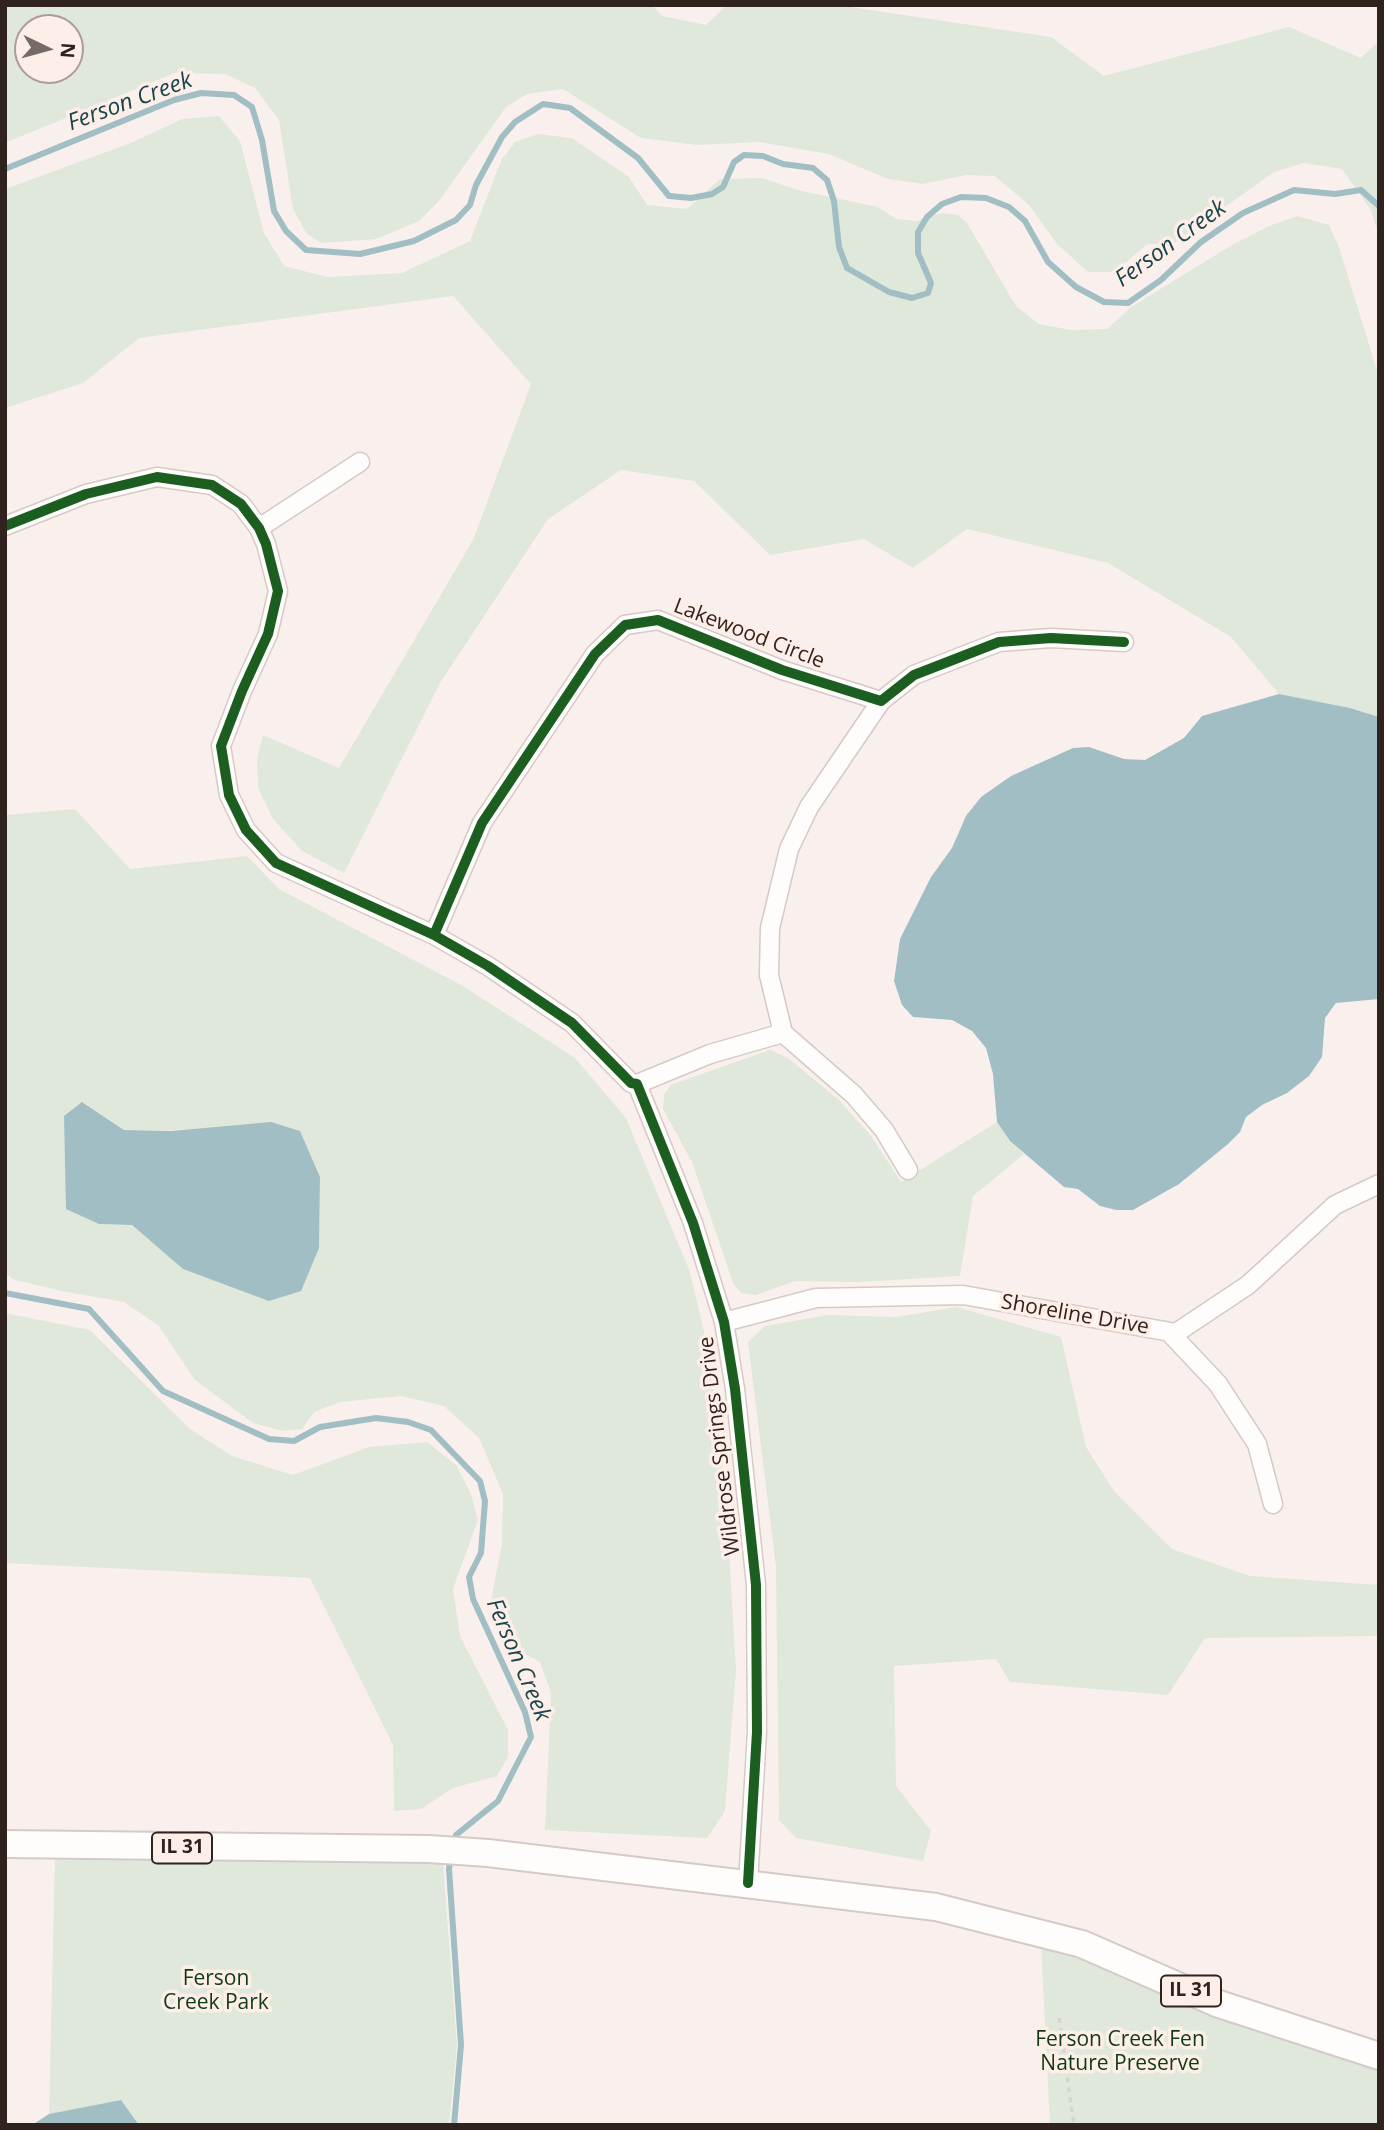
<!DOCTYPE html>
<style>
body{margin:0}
#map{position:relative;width:1384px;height:2130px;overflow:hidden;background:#f9f0ed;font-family:"Open Sans",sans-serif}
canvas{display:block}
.frame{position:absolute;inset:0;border:7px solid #30221d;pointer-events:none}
.north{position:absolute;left:14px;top:14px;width:70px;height:70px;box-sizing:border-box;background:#feeee8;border:2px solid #ac9c97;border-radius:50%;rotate:95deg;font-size:19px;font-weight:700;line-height:28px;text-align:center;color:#30221d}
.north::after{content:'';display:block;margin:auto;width:24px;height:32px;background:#766a66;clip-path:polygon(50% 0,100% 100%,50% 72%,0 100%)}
</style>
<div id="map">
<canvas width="1384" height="2130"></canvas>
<div class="frame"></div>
<div class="north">N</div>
</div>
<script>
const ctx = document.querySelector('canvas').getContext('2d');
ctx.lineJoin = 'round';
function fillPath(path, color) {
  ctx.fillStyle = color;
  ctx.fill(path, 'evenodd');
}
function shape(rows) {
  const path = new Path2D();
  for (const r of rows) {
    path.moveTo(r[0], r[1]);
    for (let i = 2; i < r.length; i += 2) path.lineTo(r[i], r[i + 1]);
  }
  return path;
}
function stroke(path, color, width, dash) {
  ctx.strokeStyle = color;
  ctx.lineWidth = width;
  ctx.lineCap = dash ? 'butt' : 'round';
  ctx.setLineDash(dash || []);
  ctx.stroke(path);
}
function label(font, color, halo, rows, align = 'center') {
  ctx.font = font + ' "Open Sans",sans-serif';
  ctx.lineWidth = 7;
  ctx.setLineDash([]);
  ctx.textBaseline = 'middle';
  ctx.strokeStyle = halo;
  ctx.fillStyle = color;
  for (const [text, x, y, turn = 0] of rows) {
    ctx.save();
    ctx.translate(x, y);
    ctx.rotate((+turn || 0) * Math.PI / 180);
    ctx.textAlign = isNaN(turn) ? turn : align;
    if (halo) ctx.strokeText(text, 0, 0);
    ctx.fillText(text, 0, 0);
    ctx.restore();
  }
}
fillPath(shape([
 [5,5,652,5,662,16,706,25,727,5,837,5,1051,37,1104,76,1289,27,1361,58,1379,41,1379,237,1371,210,1342,169,1304,163,1274,172,1173,244,1147,244,1115,272,1088,272,1057,244,1029,205,995,176,966,175,923,184,888,179,829,154,759,142,697,145,641,138,563,89,527,94,506,107,439,201,419,221,376,239,322,243,307,234,293,209,279,120,255,88,225,74,175,73,5,143],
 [70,28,70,70,28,70,28,28],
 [219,116,240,141,264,233,284,266,327,277,402,273,470,241,501,161,515,142,538,134,572,138,629,177,647,205,687,209,720,179,761,178,802,191,878,207,896,219,916,221,942,213,958,215,967,223,1016,306,1039,324,1071,330,1107,329,1131,307,1232,245,1269,226,1297,216,1329,225,1339,247,1379,377,1379,717,1350,708,1279,694,1231,637,1108,563,967,529,913,568,864,539,770,555,694,481,621,470,548,519,440,683,344,873,302,851,273,819,258,788,257,759,263,735,339,768,473,540,531,384,453,296,139,338,83,383,5,408,5,189,131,143,182,119],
 [75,809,130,869,247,856,279,889,463,986,575,1058,626,1118,690,1272,711,1361,726,1499,736,1670,725,1811,707,1838,545,1830,551,1693,540,1662,516,1649,500,1633,491,1600,502,1544,503,1494,479,1438,444,1406,401,1396,340,1402,314,1412,302,1429,283,1431,253,1423,195,1380,159,1326,124,1302,61,1291,12,1279,5,1273,5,815],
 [83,1102,124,1130,300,1131,320,1177,319,1248,183,1269,132,1225,99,1224],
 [770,1050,788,1058,839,1100,871,1136,901,1182,997,1122,1010,1141,1024,1154,973,1196,960,1276,858,1282,795,1281,756,1295,741,1293,733,1283,692,1162,663,1109,664,1095,670,1085],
 [957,1307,1061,1337,1086,1447,1114,1491,1172,1549,1250,1576,1379,1585,1379,1636,1205,1638,1168,1695,1010,1682,996,1659,894,1666,896,1786,931,1831,923,1861,796,1838,779,1820,776,1567,748,1342,765,1326,828,1315,896,1317],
 [5,1313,90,1330,190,1429,232,1456,293,1475,369,1447,427,1442,456,1465,471,1494,478,1520,453,1589,460,1636,508,1730,508,1757,497,1776,453,1788,421,1809,394,1811,393,1745,310,1578,5,1563],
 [55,1856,282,1858,443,1864,457,2046,449,2125,139,2125,121,2100,49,2114],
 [1041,1944,1240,2019,1379,2064,1379,2125,1050,2125]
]), '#dfe8da');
fillPath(shape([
 [1279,694,1350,708,1379,717,1379,999,1336,1003,1325,1018,1322,1057,1309,1076,1287,1093,1262,1105,1246,1117,1240,1132,1228,1144,1179,1184,1133,1210,1116,1210,1100,1206,1078,1189,1064,1187,1010,1141,997,1122,993,1074,986,1048,972,1031,952,1020,913,1017,902,1005,894,981,900,939,931,877,952,848,966,816,981,797,1011,776,1073,748,1089,747,1124,759,1145,760,1184,738,1202,716],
 [82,1102,124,1130,172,1131,271,1122,300,1131,320,1177,319,1248,301,1291,269,1301,183,1269,132,1225,99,1224,66,1209,64,1116],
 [121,2100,139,2125,32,2125,49,2114]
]), '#a0bec4');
stroke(shape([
 [5,169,174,100,201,93,234,95,252,107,262,140,274,211,286,231,306,250,360,254,414,241,456,220,470,205,476,185,502,137,515,122,543,104,570,108,638,158,669,196,691,198,712,194,723,187,734,162,744,155,763,156,783,164,813,168,827,180,834,201,839,247,847,268,889,292,912,298,928,293,931,283,918,253,918,232,927,217,942,204,961,197,986,198,1009,207,1025,221,1048,262,1076,287,1104,302,1128,303,1161,280,1201,242,1243,213,1294,190,1335,194,1361,190,1379,206],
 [5,1293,89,1309,163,1391,269,1439,294,1441,320,1427,376,1418,408,1422,431,1430,480,1481,485,1501,481,1553,469,1577,473,1599,525,1712,531,1737,498,1801,456,1835,454,1846],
 [451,1856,449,1869,461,2045,454,2125]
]), '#a0bec4', 6);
const minor = shape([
 [5,526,86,494,157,477,212,485,241,504,259,528,266,544,278,591,268,634,242,691,221,746,229,795,246,830,276,863,434,935,488,966,572,1023,631,1083,637,1084,693,1223,724,1322,735,1389,756,1585,757,1732,748,1883],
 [259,528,360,462],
 [881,701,809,807,789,849,770,928,769,975,783,1033,854,1095,884,1130,908,1170],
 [434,935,482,823,595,654,625,625,658,620,782,670,881,701,914,675,999,642,1051,638,1124,642],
 [637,1084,710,1054,783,1033],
 [724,1322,816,1298,963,1295,1176,1333,1248,1285,1335,1205,1379,1184],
 [1170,1333,1218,1384,1257,1444,1273,1504]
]);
const primary = shape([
 [5,1844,429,1849,488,1853,936,1907,1082,1944,1219,2004,1379,2056]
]);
stroke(minor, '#d5cac5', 21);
stroke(primary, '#d5cac5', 30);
stroke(shape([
 [1059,2018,1074,2125]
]), '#d7d4d4', 3.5, [5, 5]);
stroke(minor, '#fefdfc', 18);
stroke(primary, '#fefdfc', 26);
stroke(shape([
 [5,526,86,494,157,477,212,485,241,504,259,528,266,544,278,591,268,634,242,691,221,746,229,795,246,830,276,863,434,935,488,966,572,1023,631,1083,637,1084,693,1223,724,1322,735,1389,756,1585,757,1732,748,1883],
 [434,935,482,823,595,654,625,625,658,620,782,670,881,701,914,675,999,642,1051,638,1124,642]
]), '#1b5e20', 10);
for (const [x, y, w] of [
 [182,1848,60],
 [1191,1991,60]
]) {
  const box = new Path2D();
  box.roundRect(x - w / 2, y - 15.5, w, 31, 5);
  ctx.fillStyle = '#feeee8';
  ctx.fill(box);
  stroke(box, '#30221d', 2);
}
label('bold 19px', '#30221d', null, [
 ["IL 31",182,1848],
 ["IL 31",1191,1991]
]);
label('21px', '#30221d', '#feeee8', [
 ["Lakewood Circle",749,634,21],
 ["Shoreline Drive",1075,1315,10],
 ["Wildrose Springs Drive",720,1446,-97]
]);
label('21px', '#0e3b15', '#feeee8', [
 ["Ferson",216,1979],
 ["Creek Park",216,2003],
 ["Ferson Creek Fen",1120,2040],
 ["Nature Preserve",1120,2064]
]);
label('italic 23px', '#19444c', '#feeee8', [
 ["Ferson Creek",130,102,-20],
 ["Ferson Creek",1171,244,-36],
 ["Ferson Creek",518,1660,67]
]);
</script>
